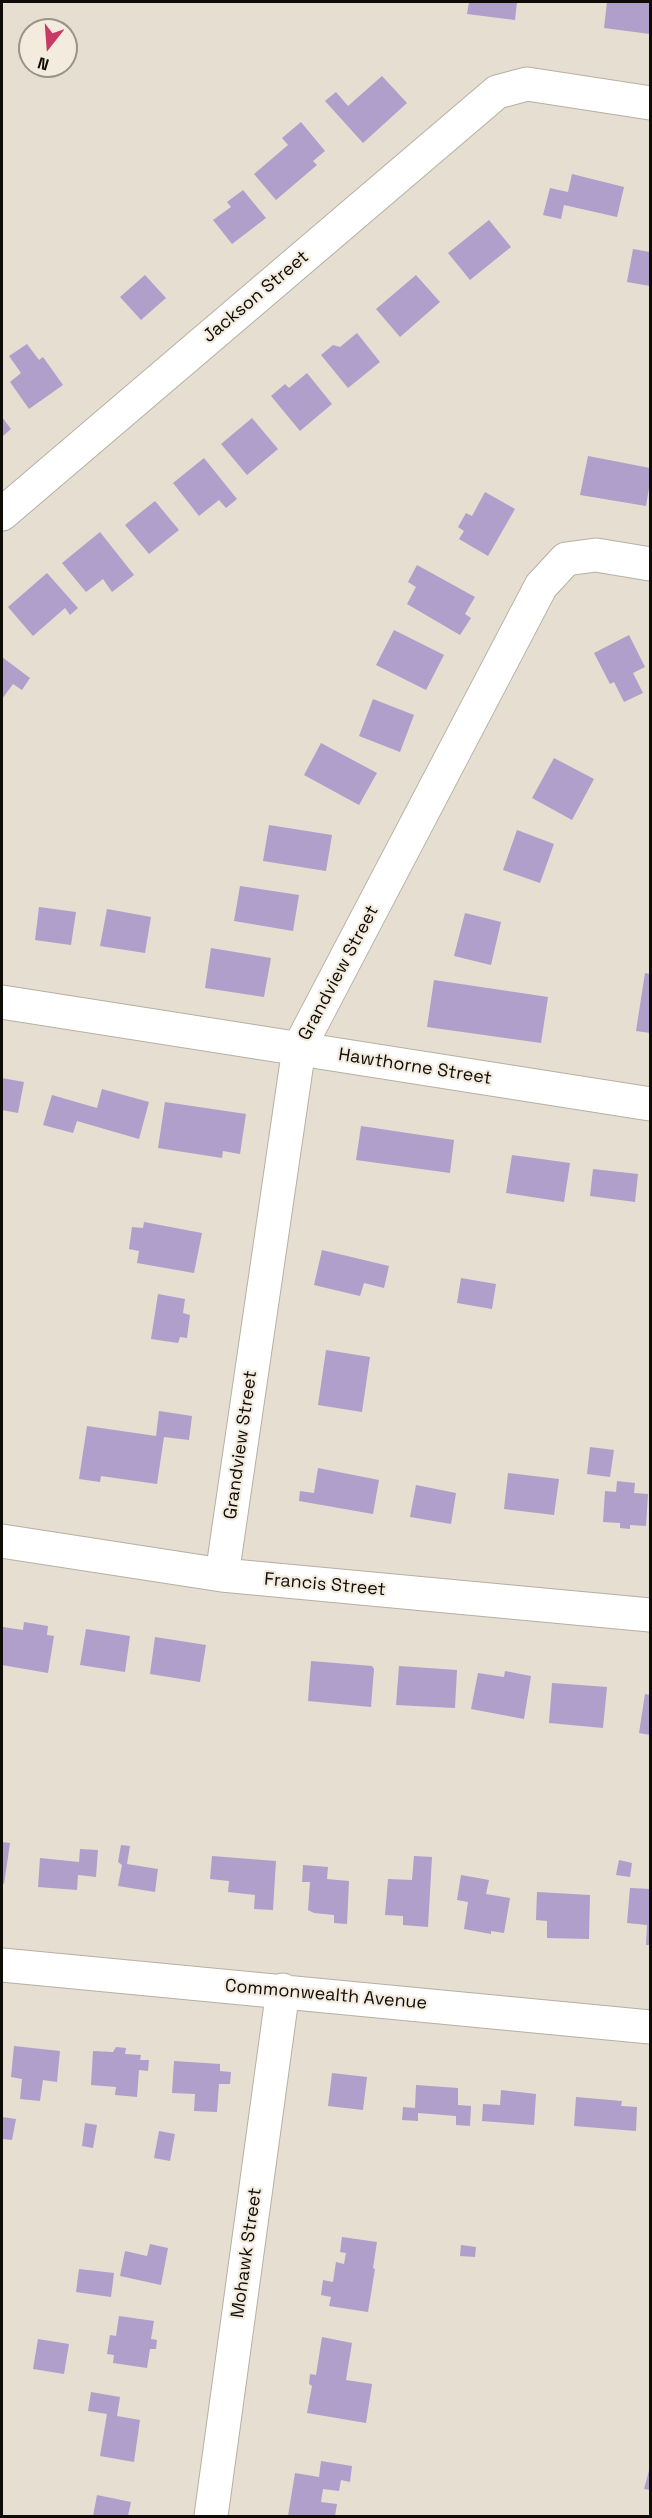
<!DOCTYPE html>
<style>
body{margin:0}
#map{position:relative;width:652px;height:2518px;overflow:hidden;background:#e6ded1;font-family:"Space Grotesk",sans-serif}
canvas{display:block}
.frame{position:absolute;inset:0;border:3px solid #0f0c08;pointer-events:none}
.north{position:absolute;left:18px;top:18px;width:60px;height:60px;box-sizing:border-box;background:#f3ecde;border:2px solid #989288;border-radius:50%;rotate:197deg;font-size:16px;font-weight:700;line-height:24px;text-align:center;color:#0f0c08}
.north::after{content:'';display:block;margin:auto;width:21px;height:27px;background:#c83963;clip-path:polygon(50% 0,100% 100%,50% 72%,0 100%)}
</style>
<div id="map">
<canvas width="652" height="2518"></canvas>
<div class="frame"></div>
<div class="north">N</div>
</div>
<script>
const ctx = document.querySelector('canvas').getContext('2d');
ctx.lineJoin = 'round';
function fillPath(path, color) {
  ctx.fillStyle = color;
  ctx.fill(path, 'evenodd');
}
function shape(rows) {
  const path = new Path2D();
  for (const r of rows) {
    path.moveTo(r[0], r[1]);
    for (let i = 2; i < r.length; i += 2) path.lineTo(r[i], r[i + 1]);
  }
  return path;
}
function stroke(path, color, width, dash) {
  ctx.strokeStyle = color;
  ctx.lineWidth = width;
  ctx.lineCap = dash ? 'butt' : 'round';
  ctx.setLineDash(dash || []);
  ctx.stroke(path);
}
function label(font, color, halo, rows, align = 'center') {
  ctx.font = font + ' "Space Grotesk",sans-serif';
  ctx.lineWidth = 4.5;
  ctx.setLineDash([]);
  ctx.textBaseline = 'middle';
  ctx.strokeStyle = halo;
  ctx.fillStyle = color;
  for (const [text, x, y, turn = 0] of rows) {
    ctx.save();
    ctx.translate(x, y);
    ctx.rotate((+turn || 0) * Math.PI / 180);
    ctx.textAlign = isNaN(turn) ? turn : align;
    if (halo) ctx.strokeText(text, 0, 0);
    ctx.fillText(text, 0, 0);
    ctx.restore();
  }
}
fillPath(shape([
 [469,2,517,2,515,20,467,14],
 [607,2,650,2,650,34,604,28],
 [382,76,407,103,363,143,325,101,336,92,348,106],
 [301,122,325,151,313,161,317,165,276,200,254,174,288,145,282,138],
 [572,174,624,187,617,217,564,205,561,219,543,215,550,188,568,192],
 [243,190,266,218,232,244,213,220,231,207,227,202],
 [489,220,511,247,470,280,448,253],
 [633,249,650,252,650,286,627,282],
 [145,275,166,298,141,320,120,297],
 [416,275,440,302,400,337,376,309],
 [357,333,380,362,348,388,321,355,333,345,340,347],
 [27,344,39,360,43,357,63,385,29,409,10,382,21,373,9,356],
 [307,373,332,404,300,431,271,396,285,384,289,388],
 [2,417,11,429,2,437],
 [252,418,278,449,247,475,221,444],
 [588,456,650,468,650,482,646,506,580,495],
 [204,458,237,499,226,508,219,500,199,516,173,483],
 [485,492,515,509,488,556,459,539,464,531,458,527,466,513,472,516],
 [155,501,179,530,149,554,125,525],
 [100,532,134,575,112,592,103,579,86,592,62,563],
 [417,565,475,597,465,614,471,618,460,635,407,604,416,587,408,582],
 [47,573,78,608,70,615,65,608,33,636,8,607],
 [394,630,444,655,426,690,376,665],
 [629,635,645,667,633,673,643,693,624,702,614,682,610,684,594,653],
 [2,657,30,678,22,690,13,684,2,699],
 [373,699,414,715,400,752,359,736],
 [321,743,377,773,359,805,304,775],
 [554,758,594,779,572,820,532,798],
 [269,825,332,835,326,871,263,861],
 [517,830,554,844,540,883,503,870],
 [240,886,299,895,293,931,234,921],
 [39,907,76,912,71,945,35,940],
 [107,909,151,917,145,953,100,946],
 [465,913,501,922,491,965,454,956],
 [211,948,271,958,264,997,205,988],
 [645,973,650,974,650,1033,636,1031],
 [434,980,548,997,541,1043,427,1027],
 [2,1078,24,1082,18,1113,2,1110],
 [102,1089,149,1102,139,1139,77,1121,73,1133,43,1125,52,1095,97,1108],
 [165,1102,246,1114,240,1154,223,1151,222,1158,158,1148],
 [361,1126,454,1140,450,1173,356,1160],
 [512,1155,570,1163,564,1202,506,1193],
 [593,1169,638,1174,635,1202,590,1196],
 [144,1222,202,1233,194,1273,137,1263,139,1251,129,1249,132,1227,143,1228],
 [322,1250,389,1266,384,1288,364,1283,360,1296,314,1285],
 [461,1278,496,1284,492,1309,457,1303],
 [158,1294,185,1299,183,1313,190,1315,187,1338,180,1337,178,1343,151,1339],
 [326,1350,370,1357,362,1412,318,1405],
 [159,1411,192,1416,189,1440,164,1437,157,1484,101,1476,100,1482,79,1479,87,1426,156,1436],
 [590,1447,614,1450,610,1477,587,1474],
 [318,1468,379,1480,373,1514,299,1501,300,1491,314,1493],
 [508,1473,559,1479,554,1515,504,1509],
 [617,1481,635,1483,634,1493,648,1494,646,1526,630,1525,630,1529,620,1528,620,1523,603,1522,605,1491,616,1492],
 [416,1485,456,1493,451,1524,410,1517],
 [24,1622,48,1626,47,1635,54,1636,48,1673,2,1665,3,1627,23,1630],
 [86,1629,130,1636,125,1672,80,1665],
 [155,1637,206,1645,200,1682,150,1674],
 [311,1661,372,1666,374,1669,371,1707,308,1701],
 [399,1666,457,1670,455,1708,396,1705],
 [505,1671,531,1676,524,1719,471,1709,478,1673,504,1677],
 [552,1683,607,1687,603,1728,549,1723],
 [645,1694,650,1695,650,1735,639,1733],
 [2,1842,10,1843,4,1884,2,1883],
 [121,1845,130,1846,127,1864,158,1869,155,1892,118,1886,122,1865,118,1862],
 [80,1849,98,1850,96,1877,78,1875,77,1890,38,1887,40,1858,79,1862],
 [212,1856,276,1861,273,1910,254,1909,255,1895,228,1892,229,1881,210,1879],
 [414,1856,432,1857,428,1927,403,1925,403,1916,385,1915,388,1879,412,1880],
 [619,1860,632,1863,630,1877,616,1875],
 [303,1865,328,1867,327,1879,349,1881,347,1924,334,1923,334,1915,314,1913,308,1910,310,1882,302,1882],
 [461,1875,489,1880,486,1894,510,1898,504,1933,491,1931,491,1934,464,1929,468,1902,457,1900],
 [630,1888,650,1889,650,1945,646,1945,647,1925,627,1923],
 [537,1892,590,1895,589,1939,547,1938,547,1921,536,1920],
 [14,2046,60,2051,57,2082,43,2080,40,2101,20,2099,22,2079,11,2077],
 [116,2047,126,2048,125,2054,141,2055,140,2060,149,2060,148,2071,139,2070,137,2097,115,2095,116,2087,91,2085,93,2051,113,2052],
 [174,2061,220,2064,220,2071,231,2072,230,2084,219,2084,217,2112,194,2111,195,2094,172,2093],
 [332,2073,367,2077,363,2110,328,2106],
 [416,2085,458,2088,458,2105,471,2106,470,2126,456,2125,456,2116,418,2113,418,2121,402,2120,403,2107,415,2108],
 [501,2090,536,2094,534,2125,482,2121,483,2104,500,2105],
 [576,2097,622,2101,621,2106,637,2107,636,2131,574,2126],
 [2,2117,16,2119,12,2140,2,2139],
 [85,2123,97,2125,93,2148,82,2146],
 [159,2131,175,2134,170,2161,154,2158],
 [342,2237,377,2242,373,2268,375,2269,368,2312,329,2306,331,2297,321,2295,323,2280,333,2282,336,2262,344,2264,346,2253,340,2252],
 [150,2244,168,2248,161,2285,120,2276,125,2251,147,2256],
 [461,2245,476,2247,475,2257,460,2256],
 [79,2269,114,2273,111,2297,76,2292],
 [119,2316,154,2321,151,2339,157,2340,156,2349,150,2349,147,2368,113,2363,114,2355,107,2354,110,2335,116,2336],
 [322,2337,352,2343,346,2380,372,2384,366,2423,307,2413,312,2386,309,2384,310,2374,316,2375],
 [38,2339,69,2344,64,2374,33,2369],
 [91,2392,120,2397,117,2416,140,2420,134,2462,100,2456,107,2414,88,2411],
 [321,2461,352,2466,350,2482,341,2480,339,2491,323,2489,321,2502,337,2504,335,2516,288,2516,295,2473,319,2477],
 [650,2467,650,2490,644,2489],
 [97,2495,131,2502,128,2516,93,2516]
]), '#af9fca');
const street = shape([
 [2,514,497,92,527,84,650,103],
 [2,1002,650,1104],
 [2,1541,222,1575,650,1615],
 [222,1575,299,1048,541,586,566,559,596,555,650,564],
 [2,1965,650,2027],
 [211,2516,283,1990]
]);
stroke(street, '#b6afa2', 35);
stroke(street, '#fff', 33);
label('18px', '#0f0c08', '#f3ecde', [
 ["Jackson Street",256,297,-40],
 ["Grandview Street",339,973,-62],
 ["Hawthorne Street",415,1067,9],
 ["Grandview Street",241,1445,-82],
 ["Francis Street",325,1585,5],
 ["Commonwealth Avenue",326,1995,5],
 ["Mohawk Street",247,2253,-82]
]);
</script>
